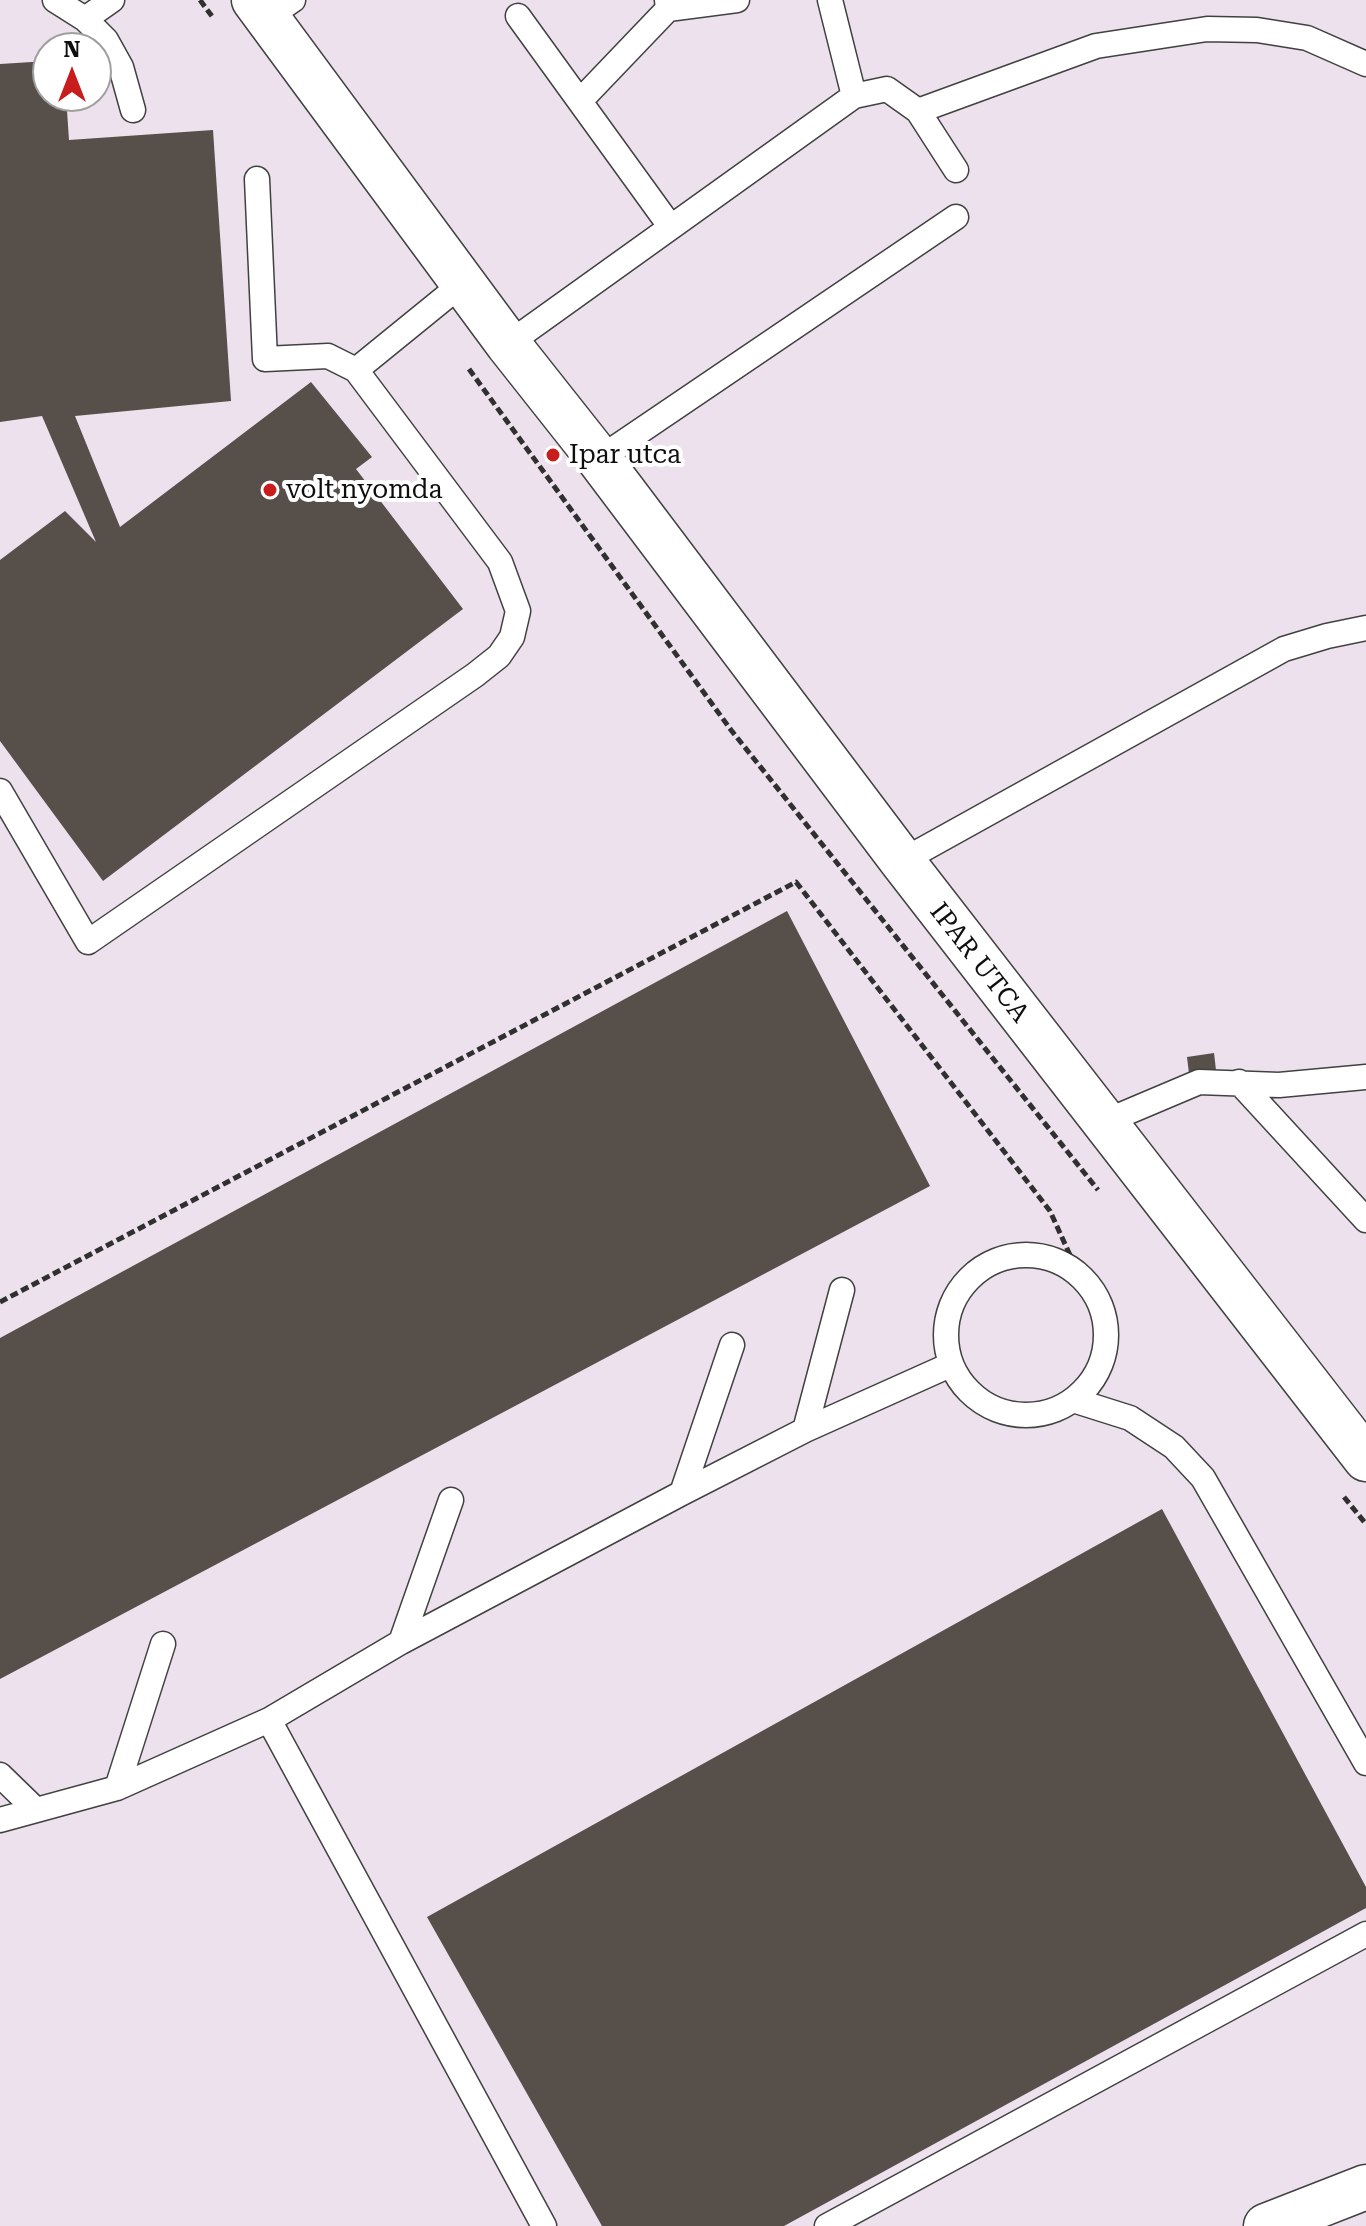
<!DOCTYPE html>
<style>
body{margin:0}
#map{position:relative;width:1366px;height:2226px;overflow:hidden;background:#fffdee;font-family:"Roboto Serif",serif}
canvas{display:block}
.north{position:absolute;left:32px;top:32px;width:80px;height:80px;box-sizing:border-box;background:#fff;border:2px solid #9f9f9f;border-radius:50%;rotate:0deg;font-size:22px;font-weight:700;line-height:32px;text-align:center;color:#0e0e0e}
.north::after{content:'';display:block;margin:auto;width:28px;height:36px;background:#c71d1c;clip-path:polygon(50% 0,100% 100%,50% 72%,0 100%)}
</style>
<div id="map">
<canvas width="1366" height="2226"></canvas>
<div class="north">N</div>
</div>
<script>
const ctx = document.querySelector('canvas').getContext('2d');
ctx.lineJoin = 'round';
function fillPath(path, color) {
  ctx.fillStyle = color;
  ctx.fill(path, 'evenodd');
}
function shape(rows) {
  const path = new Path2D();
  for (const r of rows) {
    if (r.length === 3) {
      path.moveTo(r[0] + r[2], r[1]);
      path.arc(r[0], r[1], r[2], 0, 2 * Math.PI);
      continue;
    }
    path.moveTo(r[0], r[1]);
    for (let i = 2; i < r.length; i += 2) path.lineTo(r[i], r[i + 1]);
  }
  return path;
}
function stroke(path, color, width, dash) {
  ctx.strokeStyle = color;
  ctx.lineWidth = width;
  ctx.lineCap = dash ? 'butt' : 'round';
  ctx.setLineDash(dash || []);
  ctx.stroke(path);
}
function label(font, color, halo, rows, align = 'center') {
  ctx.font = font + ' "Roboto Serif",serif';
  ctx.lineWidth = 8;
  ctx.setLineDash([]);
  ctx.textBaseline = 'middle';
  ctx.strokeStyle = halo;
  ctx.fillStyle = color;
  for (const [text, x, y, turn = 0] of rows) {
    ctx.save();
    ctx.translate(x, y);
    ctx.rotate((+turn || 0) * Math.PI / 180);
    ctx.textAlign = isNaN(turn) ? turn : align;
    if (halo) ctx.strokeText(text, 0, 0);
    ctx.fillText(text, 0, 0);
    ctx.restore();
  }
}
fillPath(shape([
 [0,0,1366,0,1366,2226,0,2226],
 [48,48,96,48,96,96,48,96]
]), '#ece1ed');
fillPath(shape([
 [48,61,48,96,66,96,69,140,213,130,231,401,75,416,120,527,311,382,372,457,356,469,463,609,103,881,0,741,0,560,65,511,96,542,42,416,0,422,0,64],
 [787,911,930,1186,0,1679,0,1338],
 [1214,1053,1217,1079,1190,1082,1187,1057],
 [1162,1509,1366,1887,1366,1908,784,2226,602,2226,427,1917]
]), '#574f49');
const service = shape([
 [55,0,85,19,106,40,121,67,133,110],
 [667,0,668,9,737,0],
 [830,0,854,96],
 [518,16,670,226],
 [267,18,293,0],
 [85,19,112,0],
 [580,101,668,9],
 [918,111,956,170],
 [508,344,854,96,887,89,918,111,1096,46,1207,29,1257,30,1307,38,1366,64],
 [356,370,463,283],
 [599,459,956,217],
 [0,791,88,942,475,675,499,656,512,637,518,611,500,562,356,370,328,356,265,359,257,179],
 [902,861,1284,649,1327,636,1366,628],
 [1239,1082,1366,1220],
 [1102,1123,1199,1082,1279,1085,1366,1077],
 [1026,1335,80],
 [1073,1400,1130,1418,1174,1447,1203,1478,1366,1763],
 [805,1430,842,1290],
 [682,1493,732,1345],
 [401,1642,451,1500],
 [269,1720,544,2226],
 [0,1775,35,1809],
 [117,1788,163,1644],
 [0,1820,117,1788,269,1720,401,1642,682,1493,805,1430,950,1365],
 [827,2226,1366,1934]
]);
const minor = shape([
 [254,0,508,344,599,459,902,861,1366,1459],
 [1266,2226,1366,2187]
]);
stroke(service, '#414141', 27);
stroke(minor, '#414141', 47);
stroke(shape([
 [200,0,214,19],
 [469,369,731,730,1098,1190],
 [0,1302,796,882,1050,1211,1079,1275],
 [1344,1497,1366,1524]
]), '#303030', 5, [8, 4]);
stroke(service, '#fff', 24);
stroke(minor, '#fff', 44);
for (const [x, y, r, color] of [
 [553,455,8,"#c71d1c"],
 [270,490,8,"#c71d1c"]
]) {
  const dot = new Path2D();
  dot.arc(x, y, r, 0, 2 * Math.PI);
  ctx.fillStyle = color;
  ctx.fill(dot);
  stroke(dot, '#fff', 3);
}
label('26px', '#0e0e0e', '#fff', [
 ["Ipar utca",569,455],
 ["volt nyomda",286,490]
], 'left');
label('26px', '#0e0e0e', '#fff', [
 ["IPAR UTCA",979,963,52]
]);
</script>
